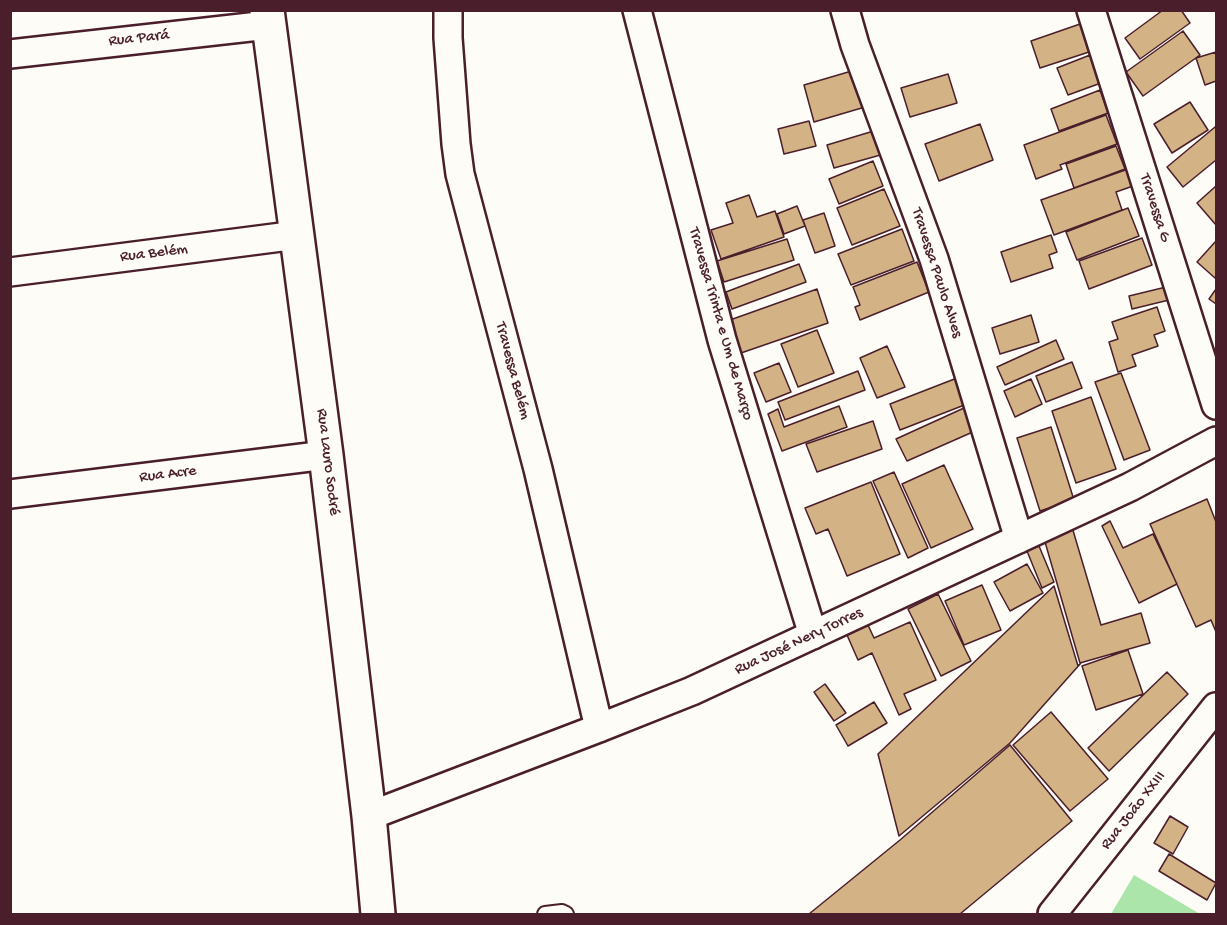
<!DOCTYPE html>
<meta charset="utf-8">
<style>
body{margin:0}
#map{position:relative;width:1227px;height:925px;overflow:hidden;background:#fdfcf7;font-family:"Gochi Hand",sans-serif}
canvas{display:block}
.frame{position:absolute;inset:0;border:12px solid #4a1f2b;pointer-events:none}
</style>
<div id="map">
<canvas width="1227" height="925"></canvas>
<div class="frame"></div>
</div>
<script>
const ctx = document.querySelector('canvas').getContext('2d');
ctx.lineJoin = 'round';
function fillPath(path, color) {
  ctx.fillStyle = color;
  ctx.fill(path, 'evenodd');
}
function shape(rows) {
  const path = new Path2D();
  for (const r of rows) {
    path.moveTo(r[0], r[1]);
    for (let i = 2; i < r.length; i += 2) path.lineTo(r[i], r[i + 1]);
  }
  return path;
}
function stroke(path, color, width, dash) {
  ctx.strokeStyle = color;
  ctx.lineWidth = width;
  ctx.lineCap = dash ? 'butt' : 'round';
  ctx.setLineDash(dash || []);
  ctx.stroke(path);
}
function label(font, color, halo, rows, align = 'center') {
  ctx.font = font + ' "Gochi Hand",sans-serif';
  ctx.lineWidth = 6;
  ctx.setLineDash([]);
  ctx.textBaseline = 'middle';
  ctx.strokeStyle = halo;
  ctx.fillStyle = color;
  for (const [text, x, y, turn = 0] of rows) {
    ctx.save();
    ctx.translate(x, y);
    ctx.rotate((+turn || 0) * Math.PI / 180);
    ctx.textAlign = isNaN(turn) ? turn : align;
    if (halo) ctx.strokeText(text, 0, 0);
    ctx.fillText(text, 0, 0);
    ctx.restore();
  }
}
fillPath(shape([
 [1134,875,1200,914,1111,914]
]), '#ace5a9');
const building = shape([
 [1163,10,1181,10,1190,23,1140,59,1125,38,1163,10],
 [1080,24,1089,52,1040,68,1031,41,1080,24],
 [1183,31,1200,55,1143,96,1126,72,1183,31],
 [1216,52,1216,81,1205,85,1196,58,1216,52],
 [1090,55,1101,83,1068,95,1057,68,1090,55],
 [855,70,865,107,814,122,804,85,855,70],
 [948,74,957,103,910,117,901,88,948,74],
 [1100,90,1108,113,1059,131,1051,109,1100,90],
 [1190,102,1208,130,1172,153,1154,124,1190,102],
 [1106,115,1117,144,1060,165,1062,169,1036,179,1024,145,1106,115],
 [809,121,816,146,784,154,778,129,809,121],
 [980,124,993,160,939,181,925,144,980,124],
 [1215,127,1216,129,1216,160,1183,187,1167,167,1215,127],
 [877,130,884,154,834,168,827,145,877,130],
 [1116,146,1125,169,1074,188,1066,164,1116,146],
 [873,161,883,186,839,204,829,179,873,161],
 [1128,169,1133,186,1116,192,1122,210,1054,235,1041,200,1128,169],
 [1216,186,1216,225,1197,203,1216,186],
 [884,189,900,226,852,245,837,208,884,189],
 [749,195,757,217,775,211,784,237,721,259,711,230,733,223,726,203,749,195],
 [797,206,805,226,784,234,777,214,797,206],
 [1128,208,1139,236,1077,260,1066,232,1128,208],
 [824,213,835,246,815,253,803,220,824,213],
 [902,229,914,261,851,285,838,254,902,229],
 [1051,235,1057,252,1049,255,1053,268,1011,282,1001,252,1051,235],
 [1142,238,1152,265,1089,289,1079,261,1142,238],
 [787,239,794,260,724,282,717,261,787,239],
 [1216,241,1216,276,1215,278,1197,262,1216,241],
 [917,262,929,292,860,320,855,307,860,305,853,287,917,262],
 [799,264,806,282,732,309,726,292,799,264],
 [1166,287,1169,300,1132,309,1129,296,1166,287],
 [817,289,828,323,741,353,730,320,817,289],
 [1216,289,1216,304,1209,299,1216,289],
 [1157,307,1165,331,1154,335,1158,346,1132,355,1136,366,1118,372,1109,342,1118,339,1112,322,1157,307],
 [1031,315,1039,342,1000,354,992,328,1031,315],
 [817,330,834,373,798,387,781,344,817,330],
 [1056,340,1064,359,1005,385,997,367,1056,340],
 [887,346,905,387,877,398,860,358,887,346],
 [1072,362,1082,388,1046,402,1036,376,1072,362],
 [779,363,791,392,766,402,754,373,779,363],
 [858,371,865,390,785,420,778,402,858,371],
 [1121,373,1150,450,1124,460,1095,382,1121,373],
 [957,378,967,404,900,430,890,404,957,378],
 [1031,379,1042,404,1015,417,1004,391,1031,379],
 [1091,397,1116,469,1076,483,1052,411,1091,397],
 [839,406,847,427,782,451,768,414,778,409,784,427,839,406],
 [964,408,975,431,907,461,896,439,964,408],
 [873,421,882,449,817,472,806,444,873,421],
 [1051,427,1074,500,1040,511,1017,438,1051,427],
 [944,465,973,529,931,548,902,484,944,465],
 [894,472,928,548,908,558,873,481,894,472],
 [871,482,900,554,847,576,828,529,816,534,805,508,871,482],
 [1207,499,1216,522,1216,632,1211,620,1196,627,1150,524,1207,499],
 [1110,521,1123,548,1153,534,1177,584,1139,603,1102,526,1110,521],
 [1072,527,1101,625,1141,613,1150,643,1080,663,1043,535,1072,527],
 [1039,546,1054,582,1042,588,1027,551,1039,546],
 [1027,564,1043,593,1010,611,994,582,1027,564],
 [982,585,1001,630,964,645,945,601,982,585],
 [1054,586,1078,666,1081,663,1010,743,899,836,878,754,1054,586],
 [938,594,971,661,941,676,908,609,938,594],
 [910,622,936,680,904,694,911,709,899,715,872,653,858,660,847,635,868,625,874,638,910,622],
 [1128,650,1143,694,1096,710,1082,666,1128,650],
 [1167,672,1188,694,1109,771,1088,748,1167,672],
 [825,684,846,713,834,721,814,692,825,684],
 [874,702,887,723,848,746,836,725,874,702],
 [1051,712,1108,779,1070,811,1013,745,1051,712],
 [1010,745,1072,821,960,914,809,914,900,840,1010,745],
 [1170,816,1188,827,1173,854,1154,843,1170,816],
 [1169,854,1216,883,1207,900,1159,871,1169,854]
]);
fillPath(building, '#d3b386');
stroke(building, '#4a1f2b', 1.5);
const service = shape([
 [545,914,562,912,566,914]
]);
const minor = shape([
 [448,10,448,38,456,144,460,174,538,469,599,728],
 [637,10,722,340,813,635],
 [845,10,855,45,934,259,1019,539],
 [1091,10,1216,405],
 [10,54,268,25],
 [10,272,297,235],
 [10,494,326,455],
 [369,816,599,728,692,691,1130,487,1216,441],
 [1052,914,1216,707]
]);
const secondary = shape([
 [267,10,326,455,369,816,378,914]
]);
stroke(service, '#4a1f2b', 18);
stroke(minor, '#4a1f2b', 32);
stroke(secondary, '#4a1f2b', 38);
stroke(service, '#fdfcf7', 14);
stroke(minor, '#fdfcf7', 27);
stroke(secondary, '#fdfcf7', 33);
label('16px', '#4a1f2b', '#fdfcf7', [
 ["Rua Pará",139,39,-6],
 ["Travessa G",1154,208,72],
 ["Rua Belém",154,254,-7],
 ["Travessa Paulo Alves",936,273,72],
 ["Travessa Trinta e Um de Março",720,324,74],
 ["Travessa Belém",512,371,75],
 ["Rua Lauro Sodré",327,462,83],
 ["Rua Acre",168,475,-7],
 ["Rua José Nery Torres",799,642,-25],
 ["Rua João XXIII",1134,811,-52]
]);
</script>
